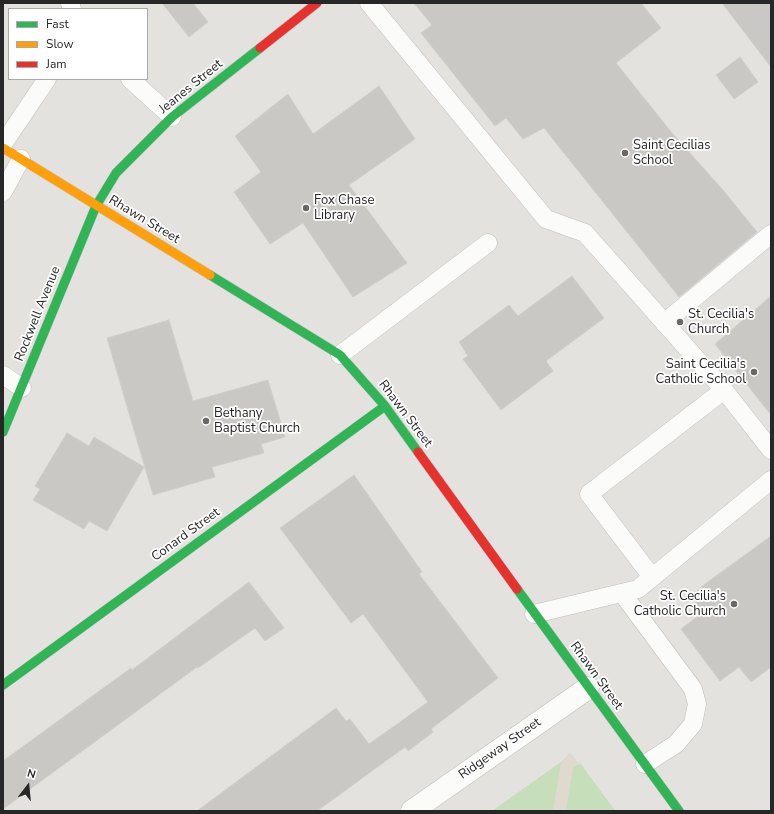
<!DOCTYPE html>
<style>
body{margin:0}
#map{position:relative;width:774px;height:814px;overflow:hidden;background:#e4e2de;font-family:"Nunito Sans",sans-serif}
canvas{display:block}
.frame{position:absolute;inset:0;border:4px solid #272727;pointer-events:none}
.legend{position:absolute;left:8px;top:8px;width:140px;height:72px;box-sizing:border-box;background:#fff;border:1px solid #a9a9a9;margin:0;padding:5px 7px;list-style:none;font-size:12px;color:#272727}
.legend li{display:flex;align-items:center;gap:8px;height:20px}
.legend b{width:20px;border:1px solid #a9a9a9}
.north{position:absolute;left:8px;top:766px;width:40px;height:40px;-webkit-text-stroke:3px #fff;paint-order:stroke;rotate:16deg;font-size:11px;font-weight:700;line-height:16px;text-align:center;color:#272727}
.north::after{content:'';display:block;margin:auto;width:14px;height:18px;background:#272727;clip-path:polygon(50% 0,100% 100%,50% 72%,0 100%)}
</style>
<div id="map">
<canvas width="774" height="814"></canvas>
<div class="frame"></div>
<ul class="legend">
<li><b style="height:5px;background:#30b455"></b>Fast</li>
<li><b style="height:5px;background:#ff9f0a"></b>Slow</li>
<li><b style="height:5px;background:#e5322d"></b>Jam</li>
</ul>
<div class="north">N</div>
</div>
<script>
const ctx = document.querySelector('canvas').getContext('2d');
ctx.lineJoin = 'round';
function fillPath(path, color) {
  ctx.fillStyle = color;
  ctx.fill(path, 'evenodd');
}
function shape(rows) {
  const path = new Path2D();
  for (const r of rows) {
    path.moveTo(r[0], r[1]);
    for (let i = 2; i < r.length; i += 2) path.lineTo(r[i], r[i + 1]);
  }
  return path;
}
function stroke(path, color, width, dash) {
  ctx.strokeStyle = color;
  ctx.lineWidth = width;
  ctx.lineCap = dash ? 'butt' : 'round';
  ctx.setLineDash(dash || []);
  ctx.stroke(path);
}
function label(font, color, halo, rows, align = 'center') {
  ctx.font = font + ' "Nunito Sans",sans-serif';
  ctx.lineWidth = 3.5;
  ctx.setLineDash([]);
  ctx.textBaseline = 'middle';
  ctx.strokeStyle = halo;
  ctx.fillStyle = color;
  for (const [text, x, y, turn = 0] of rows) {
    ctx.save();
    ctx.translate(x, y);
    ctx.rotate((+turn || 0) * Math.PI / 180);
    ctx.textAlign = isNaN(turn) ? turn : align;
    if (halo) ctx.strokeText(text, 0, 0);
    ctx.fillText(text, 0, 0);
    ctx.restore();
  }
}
fillPath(shape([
 [570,752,616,811,492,811,561,762]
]), '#dfdacd');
fillPath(shape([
 [561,762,553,811,492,811],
 [581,764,615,811,616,811,566,811,573,767]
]), '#c6deba');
const building = shape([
 [162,3,193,3,208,22,189,37,162,3],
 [414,3,641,3,661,28,616,63,672,133,723,190,757,232,679,297,544,128,523,139,506,118,495,126,421,33,432,25,414,3],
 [722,3,771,3,771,67,722,3],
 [740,57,758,82,734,99,716,75,740,57],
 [379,86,415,139,349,185,407,263,353,297,303,223,270,244,234,192,261,172,235,136,288,94,313,134,379,86],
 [572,276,604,318,546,361,553,371,501,410,463,359,468,356,459,342,509,305,518,316,572,276],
 [771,296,771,415,715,344,771,296],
 [169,320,193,401,268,380,285,437,261,444,264,453,212,467,215,477,153,495,107,338,169,320],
 [67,433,89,446,94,437,144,467,107,531,89,521,84,529,33,500,40,489,35,486,67,433],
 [354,475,422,572,419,574,498,678,431,729,433,732,408,751,405,747,317,811,197,811,336,708,346,721,350,719,369,744,428,702,363,614,351,623,280,528,354,475],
 [771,536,771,667,751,682,739,667,720,681,681,629,703,612,691,596,705,584,771,536],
 [249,582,284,628,265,641,255,628,198,668,197,667,3,809,3,761,131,668,132,670,249,582]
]);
fillPath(building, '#c9c8c5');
stroke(building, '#cfceca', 1);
const lane = shape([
 [70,3,72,9],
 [369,3,546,219,585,233,724,390],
 [130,79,172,117],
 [3,144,47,79],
 [3,192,21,159],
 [664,323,771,234],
 [340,355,488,243],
 [3,375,22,388],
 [652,577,589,494,724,390,771,450],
 [622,593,693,689,697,704,693,724,676,744,645,764],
 [534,614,638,589,771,480]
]);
const street = shape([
 [412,811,588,688]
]);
const fast = shape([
 [210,275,340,355,385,406,418,452],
 [3,432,96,206,116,173,172,117,260,48],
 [517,589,679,811],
 [3,685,385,406]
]);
const slow = shape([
 [3,148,210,275]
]);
const jam = shape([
 [260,48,317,3],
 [418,452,517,589]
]);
stroke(lane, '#bfbebf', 19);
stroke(street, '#bfbebf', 23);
stroke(fast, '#bfbebf', 10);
stroke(slow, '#bfbebf', 10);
stroke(jam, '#bfbebf', 10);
stroke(lane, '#fbfbfa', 18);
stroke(street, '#fbfbfa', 22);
stroke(fast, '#30b455', 9);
stroke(slow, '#ff9f0a', 9);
stroke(jam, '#e5322d', 9);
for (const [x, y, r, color] of [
 [625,153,4,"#696867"],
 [306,208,4,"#696867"],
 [680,322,4,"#696867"],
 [754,372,4,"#696867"],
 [206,421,4,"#696867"],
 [734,604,4,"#696867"]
]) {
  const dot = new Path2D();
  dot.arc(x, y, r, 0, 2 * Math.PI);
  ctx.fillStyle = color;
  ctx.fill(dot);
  stroke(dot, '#fff', 1.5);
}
label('13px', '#272727', '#fff', [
 ["Jeanes Street",191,87,-39],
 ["Rhawn Street",144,220,31],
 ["Rockwell Avenue",38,314,-68],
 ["Rhawn Street",405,414,53],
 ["Conard Street",186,535,-36],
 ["Rhawn Street",596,676,54],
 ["Ridgeway Street",500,749,-35]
]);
label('13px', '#272727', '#fff', [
 ["Saint Cecilias",633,146],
 ["School",633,161],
 ["Fox Chase",314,201],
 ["Library",314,216],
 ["St. Cecilia's",688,315],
 ["Church",688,330],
 ["Saint Cecilia's",746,365,"right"],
 ["Catholic School",746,380,"right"],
 ["Bethany",214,414],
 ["Baptist Church",214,429],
 ["St. Cecilia's",726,597,"right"],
 ["Catholic Church",726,612,"right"]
], 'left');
</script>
